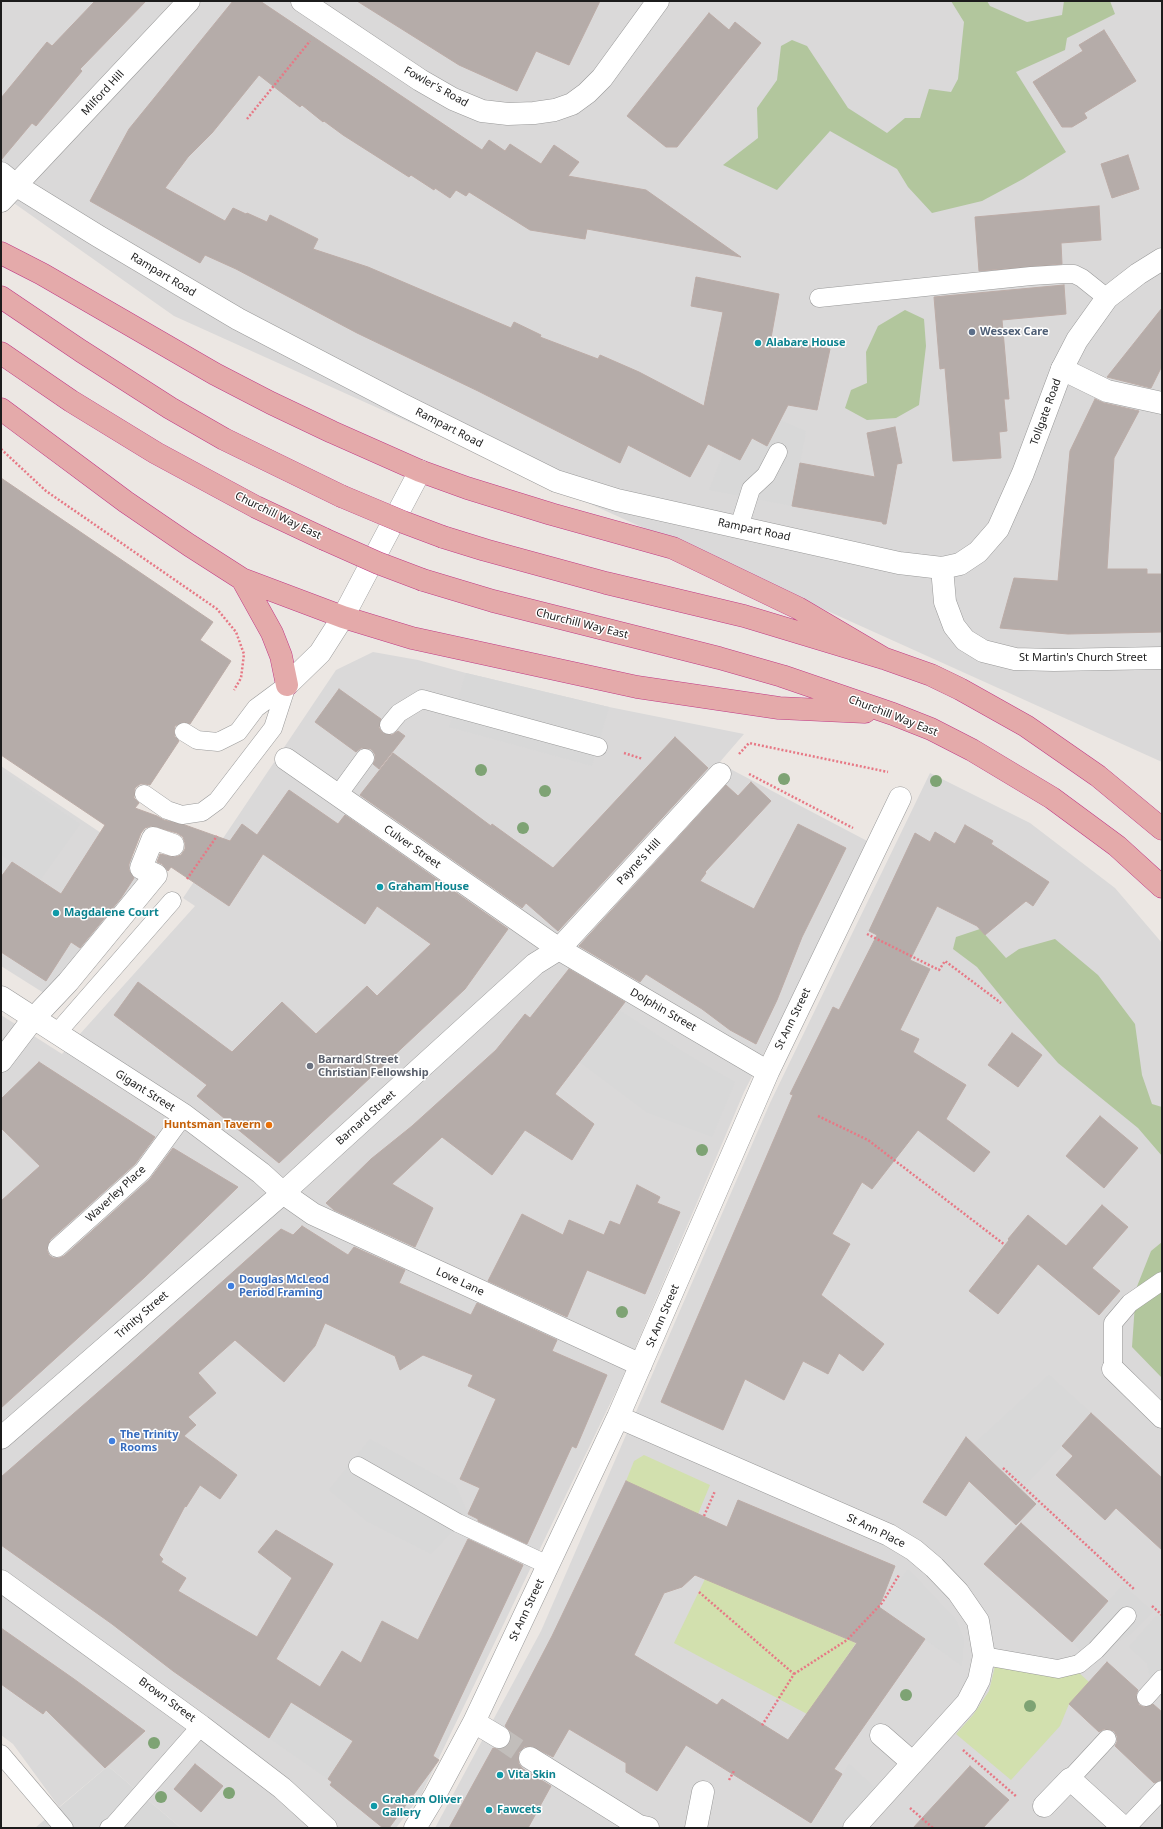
<!DOCTYPE html>
<style>
body{margin:0}
#map{position:relative;width:1163px;height:1829px;overflow:hidden;background:#ece7e3;font-family:"Noto Sans",sans-serif}
canvas{display:block}
.frame{position:absolute;inset:0;border:2px solid #1c1c1c;pointer-events:none}
</style>
<div id="map">
<canvas width="1163" height="1829"></canvas>
<div class="frame"></div>
</div>
<script>
const ctx = document.querySelector('canvas').getContext('2d');
ctx.lineJoin = 'round';
function fillPath(path, color) {
  ctx.fillStyle = color;
  ctx.fill(path, 'evenodd');
}
function shape(rows) {
  const path = new Path2D();
  for (const r of rows) {
    path.moveTo(r[0], r[1]);
    for (let i = 2; i < r.length; i += 2) path.lineTo(r[i], r[i + 1]);
  }
  return path;
}
function stroke(path, color, width, dash) {
  ctx.strokeStyle = color;
  ctx.lineWidth = width;
  ctx.lineCap = dash ? 'butt' : 'round';
  ctx.setLineDash(dash || []);
  ctx.stroke(path);
}
function label(font, color, halo, rows, align = 'center') {
  ctx.font = font + ' "Noto Sans",sans-serif';
  ctx.lineWidth = 3;
  ctx.setLineDash([]);
  ctx.textBaseline = 'middle';
  ctx.strokeStyle = halo;
  ctx.fillStyle = color;
  for (const [text, x, y, turn = 0] of rows) {
    ctx.save();
    ctx.translate(x, y);
    ctx.rotate((+turn || 0) * Math.PI / 180);
    ctx.textAlign = isNaN(turn) ? turn : align;
    if (halo) ctx.strokeText(text, 0, 0);
    ctx.fillText(text, 0, 0);
    ctx.restore();
  }
}
fillPath(shape([
 [1,1,1162,1,1162,762,174,316,1,194],
 [373,652,418,660,466,673,609,707,744,734,719,763,871,843,744,1092,621,1381,421,1795,396,1828,181,1828,108,1766,59,1807,13,1744,1,1735,1,1015,62,1054,195,906,183,898,336,670],
 [1,766,116,843,114,850,138,859,135,871,140,886,47,995,1,966],
 [930,773,1030,823,1115,888,1162,943,1162,1828,435,1828,541,1631,770,1103]
]), '#dad9d9');
fillPath(shape([
 [644,1455,710,1485,698,1514,626,1481,634,1461],
 [705,1579,856,1643,807,1714,674,1643],
 [995,1666,1077,1671,1089,1682,1069,1704,1060,1726,1011,1780,956,1734,973,1715,989,1691]
]), '#d2e0ae');
fillPath(shape([
 [951,1,987,1,990,6,1027,22,1062,15,1064,1,1110,1,1115,14,1067,38,1065,50,1016,72,1066,152,1023,179,982,201,932,213,908,187,897,169,830,131,777,190,723,165,758,138,757,108,777,80,781,46,792,40,807,46,848,108,887,133,905,118,920,118,929,89,951,92,958,79,964,22],
 [905,310,924,319,926,346,919,405,896,418,867,420,845,408,851,390,867,383,866,352,878,326],
 [980,929,1006,958,1019,949,1055,939,1098,975,1135,1024,1142,1075,1152,1104,1162,1107,1162,1156,1138,1128,1058,1063,1016,1015,977,967,953,949,956,937],
 [1162,1242,1162,1378,1132,1347,1136,1289,1151,1251]
]), '#b2c69d');
fillPath(shape([
 [780,420,806,431,792,506,709,490,724,452,740,460,752,438],
 [466,673,609,707,592,766,449,727],
 [1,770,80,824,40,880,1,855],
 [619,1010,685,1053,735,1082,712,1137,648,1113,580,1062],
 [1049,1375,1091,1413,1021,1490,974,1444],
 [370,1439,456,1486,468,1514,431,1554,368,1522,329,1490],
 [908,1569,956,1620,964,1640,962,1666,881,1608],
 [1123,1585,1153,1612,1131,1634,1116,1643,1096,1664,1072,1642],
 [1157,1615,1162,1620,1162,1688,1150,1677,1147,1663,1129,1647],
 [291,1702,353,1741,328,1779,269,1738],
 [849,1764,876,1789,844,1828,810,1828],
 [108,1766,181,1828,35,1828]
]), '#d8d8d8');
const building = shape([
 [95,1,146,1,80,69,82,71,36,126,32,123,1,160,1,98,47,42,52,46,95,1],
 [233,1,260,1,482,150,489,140,505,151,510,144,541,164,554,145,579,162,568,176,646,190,741,257,587,229,585,239,530,230,469,192,466,196,456,190,450,198,435,188,434,190,411,175,409,177,343,135,324,121,323,122,302,105,300,107,259,75,212,133,188,157,165,188,225,221,233,208,246,214,247,213,267,222,270,215,318,239,313,249,368,267,511,328,514,322,541,335,540,337,598,359,600,355,639,372,704,406,723,312,691,306,696,277,779,294,771,338,830,349,817,410,788,405,767,446,752,438,740,460,708,444,690,477,628,445,620,463,478,391,357,333,236,269,205,255,200,263,90,201,129,129,233,1],
 [357,1,600,1,569,65,536,51,517,91,459,65,357,1],
 [709,13,729,30,735,22,761,43,677,147,666,147,627,116,709,13],
 [1104,30,1136,81,1084,113,1087,118,1072,127,1062,127,1033,82,1083,51,1079,45,1104,30],
 [1128,155,1139,189,1112,198,1101,164,1128,155],
 [1099,206,1101,240,1061,243,1062,264,979,271,975,217,1099,206],
 [1064,285,1066,314,1002,320,1009,399,1004,399,1007,431,999,432,1001,458,953,461,945,368,940,369,934,297,1064,285],
 [1162,308,1162,366,1151,388,1107,377,1162,308],
 [1095,399,1104,403,1139,411,1114,458,1107,569,1147,569,1147,574,1161,574,1162,632,1068,634,1000,628,1014,578,1058,581,1070,451,1095,399],
 [895,427,902,463,897,464,886,524,883,524,882,522,792,506,800,463,875,477,867,433,895,427],
 [1,478,213,622,200,640,231,661,190,724,184,722,175,726,174,732,175,737,179,741,150,785,145,784,140,784,135,788,134,798,139,803,135,808,157,816,164,820,185,825,230,841,242,824,257,835,289,790,338,824,345,815,508,929,465,989,279,1163,197,1096,207,1085,114,1015,138,982,232,1052,282,1002,316,1034,367,986,377,996,431,944,377,906,365,924,263,854,229,906,171,867,168,871,162,864,157,862,160,854,175,857,181,855,185,849,185,843,183,837,177,833,151,826,145,828,141,833,129,864,129,870,134,878,121,898,80,948,71,942,46,981,1,952,1,877,12,862,61,894,105,825,1,755,1,478],
 [339,689,381,719,379,728,383,733,392,735,398,731,405,736,379,769,373,764,375,760,375,754,371,749,361,748,356,752,315,722,339,689],
 [675,737,708,768,558,931,526,903,522,908,360,795,393,753,491,826,492,824,553,868,675,737],
 [751,782,771,801,705,872,706,873,700,881,754,909,798,824,846,848,802,937,777,1000,756,1044,730,1030,702,1009,646,974,640,982,579,946,726,785,738,796,751,782],
 [965,825,993,841,991,844,1049,882,1033,906,1026,901,985,935,977,926,937,906,910,960,930,969,900,1030,919,1039,913,1052,966,1085,946,1119,990,1152,974,1172,918,1130,872,1189,862,1182,832,1234,850,1244,821,1295,884,1344,863,1371,839,1353,828,1374,803,1361,784,1400,745,1379,723,1430,661,1402,793,1095,790,1094,833,1007,839,1010,877,935,869,931,915,833,930,842,935,832,955,844,965,825],
 [569,969,625,1002,555,1094,594,1124,572,1160,525,1130,492,1175,442,1137,392,1184,433,1208,415,1247,334,1210,326,1203,371,1159,412,1126,496,1050,525,1014,530,1018,569,969],
 [1012,1033,1042,1055,1018,1087,988,1065,1012,1033],
 [39,1062,155,1137,135,1164,50,1240,47,1250,49,1255,53,1258,59,1258,64,1256,150,1179,173,1148,238,1187,145,1277,1,1408,1,1201,40,1166,1,1128,1,1099,39,1062],
 [1100,1116,1138,1148,1104,1188,1066,1156,1100,1116],
 [637,1185,660,1197,657,1203,680,1212,645,1294,587,1270,567,1317,488,1281,522,1214,563,1235,569,1220,604,1235,610,1221,620,1225,637,1185],
 [1102,1205,1128,1227,1092,1268,1120,1291,1099,1315,1038,1264,998,1314,969,1291,1009,1240,1008,1239,1028,1215,1066,1246,1102,1205],
 [302,1226,348,1255,354,1247,405,1270,399,1283,471,1315,477,1303,557,1340,552,1351,607,1375,576,1448,572,1446,527,1544,478,1521,478,1519,468,1514,480,1488,460,1479,496,1399,468,1386,473,1375,423,1355,400,1370,395,1356,325,1323,315,1346,284,1382,235,1340,198,1373,216,1393,188,1417,196,1425,184,1436,237,1475,220,1499,200,1485,186,1507,185,1506,159,1555,163,1559,161,1562,186,1578,178,1591,257,1637,292,1578,258,1552,276,1530,333,1564,276,1659,320,1687,342,1651,361,1663,382,1621,418,1640,468,1539,523,1565,433,1756,439,1760,389,1828,383,1828,330,1785,332,1782,328,1779,353,1741,291,1702,269,1738,173,1671,112,1624,1,1545,1,1477,128,1366,281,1229,293,1235,302,1226],
 [1091,1413,1162,1478,1162,1550,1116,1508,1105,1520,1056,1475,1073,1456,1062,1446,1091,1413],
 [966,1437,1036,1504,1016,1525,969,1481,946,1516,923,1502,966,1437],
 [626,1481,727,1527,738,1500,895,1566,879,1607,925,1639,834,1769,842,1774,811,1823,686,1745,657,1791,626,1772,626,1763,569,1729,553,1757,531,1746,524,1747,519,1752,518,1758,519,1764,523,1769,551,1786,528,1828,449,1828,493,1748,498,1749,505,1748,510,1743,511,1738,510,1731,505,1726,552,1636,626,1481],
 [695,1575,857,1643,788,1740,722,1699,717,1705,634,1655,664,1593,682,1587,695,1575],
 [1021,1523,1108,1601,1072,1642,984,1564,1021,1523],
 [1,1628,74,1679,145,1731,105,1768,46,1710,43,1714,1,1684,1,1628],
 [1107,1662,1138,1690,1136,1695,1139,1705,1144,1707,1153,1704,1162,1712,1162,1780,1154,1783,1115,1746,1117,1742,1117,1736,1114,1731,1104,1729,1099,1732,1069,1704,1107,1662],
 [195,1764,223,1786,201,1812,174,1789,195,1764],
 [970,1766,1009,1800,983,1828,913,1828,970,1766]
]);
fillPath(building, '#b5aca9');
stroke(building, '#bcaca7', 1);
stroke(shape([
 [499,1737,530,1758]
]), '#c2bebb', 22, [22, 11]);
const service = shape([
 [819,298,1031,276,1064,274,1074,274,1082,278,1107,298],
 [739,527,751,489,766,475,778,452],
 [389,725,399,713,422,699,598,747],
 [184,732,197,740,218,742,238,732,256,708,287,685],
 [144,794,167,810,182,815,202,812,217,801,273,728,287,685],
 [338,795,365,758],
 [56,1034,172,901],
 [57,1248,143,1171,184,1115],
 [1113,1369,1113,1323,1130,1303,1162,1281],
 [358,1466,458,1523,548,1565],
 [984,1656,1058,1669,1079,1664,1096,1650,1127,1616],
 [1146,1697,1162,1679],
 [1,1754,64,1828],
 [1070,1779,1107,1739],
 [109,1828,113,1826,201,1726],
 [1126,1828,1162,1790]
]);
const pedestrian = shape([
 [33,1019,68,982,156,875,141,868,153,838,173,845]
]);
const minor = shape([
 [302,1,420,80,453,99,482,111,508,114,534,113,555,110,572,104,587,93,602,78,658,1],
 [1062,369,1107,391,1162,403],
 [942,568,945,602,954,626,965,640,983,651,1015,659,1054,660,1162,658],
 [287,685,320,653,343,617,420,471],
 [286,759,559,949,768,1072],
 [1,997,184,1115,261,1173,283,1193,313,1214,641,1365],
 [1,1061,33,1019],
 [1113,1369,1162,1417],
 [618,1417,889,1535,914,1550,934,1567,958,1592,978,1621,984,1656,979,1680,967,1703,854,1828],
 [1,1438,283,1193,535,964,559,949,720,774],
 [474,1722,499,1737],
 [881,1735,913,1763],
 [530,1758,639,1826,648,1828],
 [1044,1806,1070,1779,1124,1828],
 [415,1828,435,1795,474,1722,618,1417,768,1072,900,798],
 [696,1828,703,1792]
]);
const tertiary = shape([
 [1,173,17,186,98,236,238,319,401,404,556,481,617,500,899,563,942,568,960,564,978,552,998,529,1023,473,1062,369,1077,340,1107,298,1138,274,1162,259],
 [1,201,189,1],
 [1,1581,201,1726,282,1788,326,1828]
]);
const trunk = shape([
 [1,253,42,274,215,374,271,403,332,432,420,471,467,488,551,514,673,548,798,608,883,658],
 [1,297,81,351,170,408,224,439,341,496],
 [1,353,71,401,156,453,256,507,324,539],
 [1,409,126,502,189,545,242,579,272,633,281,656,287,685],
 [443,537,485,550,606,583,744,616,883,658,931,675,960,689,1026,726,1098,776,1162,829],
 [242,579,343,617,412,638,637,687,779,708,865,712],
 [423,580,493,601,719,658,782,676,893,714,931,729,972,750,1052,798,1117,846,1162,887]
]);
stroke(service, '#999', 19);
stroke(pedestrian, '#999', 23);
stroke(minor, '#999', 23);
stroke(tertiary, '#999', 23);
stroke(trunk, '#c03985', 23);
stroke(shape([
 [247,119,310,41],
 [1,449,46,491,217,609,236,632,244,654,241,678,234,690],
 [624,753,643,759],
 [739,754,749,743,888,772],
 [749,774,853,828],
 [187,879,217,836],
 [867,934,939,970,945,961,1001,1003],
 [818,1116,868,1140,1005,1245],
 [1003,1468,1135,1590],
 [704,1516,715,1491],
 [699,1592,794,1674,761,1727],
 [1152,1606,1162,1615],
 [794,1674,847,1640,882,1603,899,1575],
 [963,1750,1017,1797],
 [729,1780,734,1771],
 [910,1808,933,1828]
]), '#e77885', 2.5, [2, 2]);
stroke(service, '#fff', 18);
stroke(pedestrian, '#fff', 22);
stroke(minor, '#fff', 22);
stroke(tertiary, '#fff', 22);
stroke(trunk, '#e4aaaa', 22);
const trunkBridge = shape([
 [341,496,403,522,443,537],
 [324,539,378,563,423,580]
]);
stroke(trunkBridge, '#c03985', 23, []);
stroke(trunkBridge, '#e4aaaa', 22);
ctx.fillStyle = '#7ea374';
for (const [x, y] of [
 [481,770],
 [784,779],
 [936,781],
 [545,791],
 [523,828],
 [702,1150],
 [622,1312],
 [906,1695],
 [1030,1706],
 [154,1743],
 [229,1793],
 [161,1797]
]) {
  ctx.beginPath();
  ctx.arc(x, y, 6, 0, 2 * Math.PI);
  ctx.fill();
}
for (const [x, y, r, color] of [
 [972,332,4,"#5c6f8a"],
 [758,343,4,"#0f9aa8"],
 [380,887,4,"#0f9aa8"],
 [56,913,4,"#0f9aa8"],
 [310,1066,4,"#6b7280"],
 [269,1125,4,"#e8710a"],
 [231,1286,4,"#3f7fe0"],
 [112,1441,4,"#3f7fe0"],
 [500,1775,4,"#0f9aa8"],
 [374,1806,4,"#0f9aa8"],
 [489,1810,4,"#0f9aa8"]
]) {
  const dot = new Path2D();
  dot.arc(x, y, r, 0, 2 * Math.PI);
  ctx.fillStyle = color;
  ctx.fill(dot);
  stroke(dot, '#fff', 1.5);
}
label('11px', '#1c1c1c', '#fff', [
 ["Fowler's Road",436,87,29],
 ["Milford Hill",103,93,-47],
 ["Rampart Road",163,275,31],
 ["Tollgate Road",1046,412,-70],
 ["Rampart Road",449,428,27],
 ["Churchill Way East",278,516,26],
 ["Rampart Road",754,530,12],
 ["Churchill Way East",582,624,14],
 ["St Martin's Church Street",1083,658],
 ["Churchill Way East",893,716,21],
 ["Culver Street",412,847,35],
 ["Payne's Hill",639,862,-47],
 ["Dolphin Street",663,1010,30],
 ["St Ann Street",793,1019,-64],
 ["Gigant Street",145,1091,32],
 ["Barnard Street",366,1118,-42],
 ["Waverley Place",116,1194,-43],
 ["Love Lane",460,1282,25],
 ["Trinity Street",142,1315,-41],
 ["St Ann Street",663,1316,-67],
 ["St Ann Place",876,1531,26],
 ["St Ann Street",527,1610,-65],
 ["Brown Street",167,1700,36]
]);
label('bold 11px', '#4e5e75', '#fff', [
 ["Wessex Care",980,332]
], 'left');
label('bold 11px', '#0d838f', '#fff', [
 ["Alabare House",766,343],
 ["Graham House",388,887],
 ["Magdalene Court",64,913],
 ["Vita Skin",508,1775],
 ["Graham Oliver",382,1800],
 ["Gallery",382,1813],
 ["Fawcets",497,1810]
], 'left');
label('bold 11px', '#5b616d', '#fff', [
 ["Barnard Street",318,1060],
 ["Christian Fellowship",318,1073]
], 'left');
label('bold 11px', '#c56008', '#fff', [
 ["Huntsman Tavern",261,1125]
], 'right');
label('bold 11px', '#366cbe', '#fff', [
 ["Douglas McLeod",239,1280],
 ["Period Framing",239,1293],
 ["The Trinity",120,1435],
 ["Rooms",120,1448]
], 'left');
</script>
